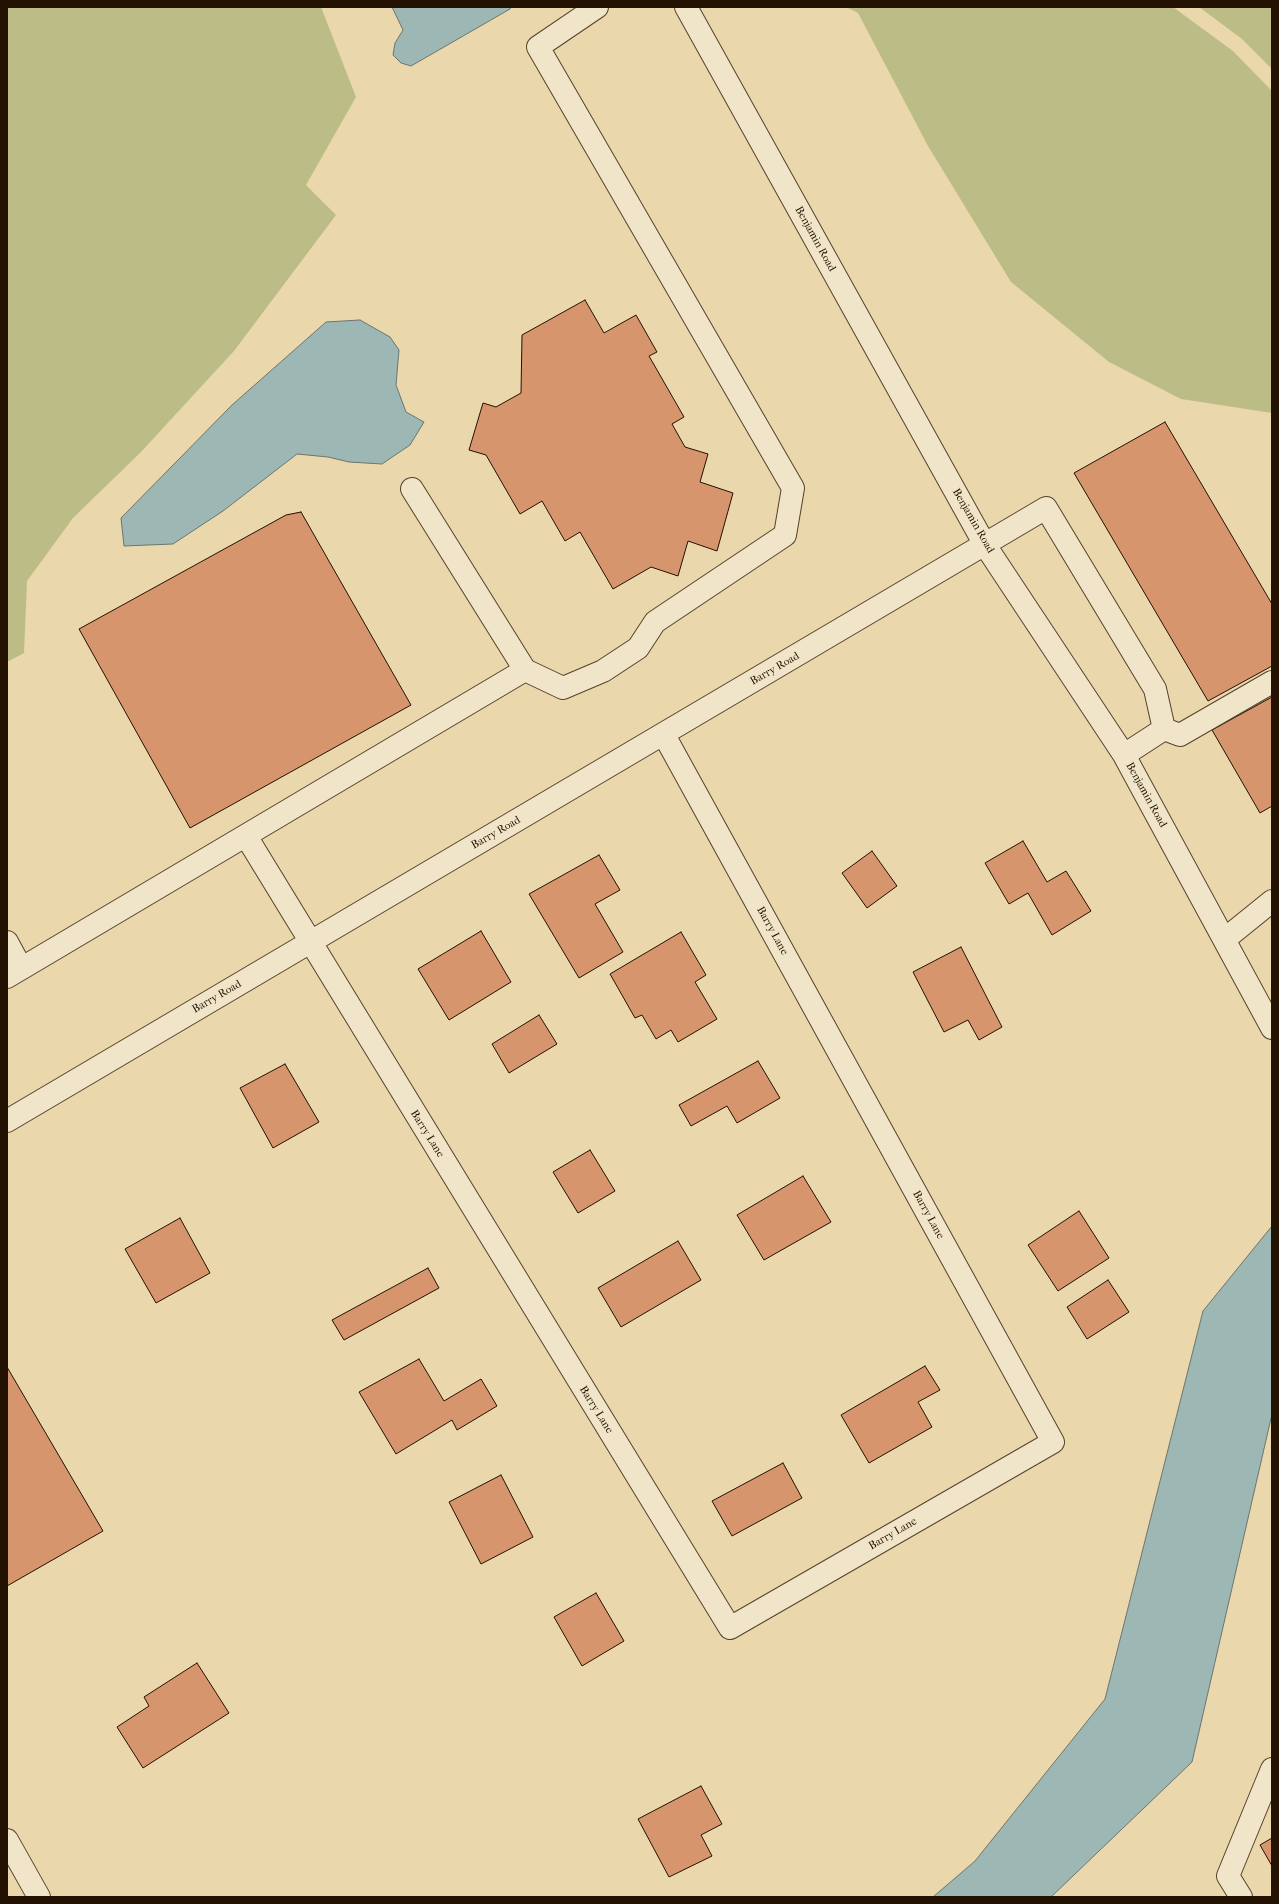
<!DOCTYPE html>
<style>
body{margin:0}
#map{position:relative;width:1279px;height:1904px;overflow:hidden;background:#ead7ac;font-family:"IM FELL French Canon",serif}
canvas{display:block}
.frame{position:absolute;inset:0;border:8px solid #231101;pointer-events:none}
</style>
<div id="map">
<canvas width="1279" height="1904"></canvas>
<div class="frame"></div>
</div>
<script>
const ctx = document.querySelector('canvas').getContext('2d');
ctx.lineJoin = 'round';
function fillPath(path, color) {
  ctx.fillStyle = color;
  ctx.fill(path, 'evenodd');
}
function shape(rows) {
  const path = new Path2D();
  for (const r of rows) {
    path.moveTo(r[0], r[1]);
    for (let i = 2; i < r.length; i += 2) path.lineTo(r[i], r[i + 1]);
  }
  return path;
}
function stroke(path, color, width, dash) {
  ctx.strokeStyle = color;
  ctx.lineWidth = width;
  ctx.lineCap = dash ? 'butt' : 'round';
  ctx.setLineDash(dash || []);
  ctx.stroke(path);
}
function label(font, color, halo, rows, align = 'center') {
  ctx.font = font + ' "IM FELL French Canon",serif';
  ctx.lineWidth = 3;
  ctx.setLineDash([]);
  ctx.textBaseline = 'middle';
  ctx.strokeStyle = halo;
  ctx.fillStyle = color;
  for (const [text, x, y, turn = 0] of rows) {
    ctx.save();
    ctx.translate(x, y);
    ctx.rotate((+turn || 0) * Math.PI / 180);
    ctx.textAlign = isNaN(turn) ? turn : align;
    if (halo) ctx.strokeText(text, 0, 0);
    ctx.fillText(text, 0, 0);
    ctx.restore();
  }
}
fillPath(shape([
 [7,7,321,7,356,97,306,185,336,215,234,351,141,452,73,518,27,581,24,653,7,662],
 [846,7,1173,7,1233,51,1272,91,1272,413,1181,399,1109,362,1011,282,928,146,858,13],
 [1199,7,1272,7,1272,69,1242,39]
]), '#bcbd86');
const water = shape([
 [392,7,511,7,510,9,411,66,401,63,393,55,395,43,403,30,392,7],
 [360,320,390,337,399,350,396,385,406,412,424,422,410,445,382,464,349,462,328,457,297,454,223,511,173,544,124,546,121,518,232,405,326,322,360,320],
 [1272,1226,1272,1414,1192,1762,1051,1897,933,1897,975,1861,1105,1699,1203,1311,1272,1226]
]);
fillPath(water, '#9cb7b4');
stroke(water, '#6c756c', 1);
const building = shape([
 [585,300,604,333,636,315,657,352,649,356,684,417,672,424,685,447,708,454,700,482,733,493,717,551,688,541,678,576,651,567,613,589,580,532,565,541,542,501,520,514,486,455,469,450,483,403,496,407,521,393,522,335,585,300],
 [1165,422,1272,604,1272,666,1208,701,1074,473,1165,422],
 [301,512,411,705,190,828,79,629,286,515,301,512],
 [1272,697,1272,806,1260,813,1212,730,1272,697],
 [1023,841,1047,882,1066,871,1091,911,1052,935,1028,893,1009,904,985,863,1023,841],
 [872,851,897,886,867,908,842,873,872,851],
 [599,855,620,890,595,904,623,952,579,978,529,894,599,855],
 [481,931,511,982,449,1020,418,969,481,931],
 [681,932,706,975,695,982,717,1019,678,1042,671,1030,656,1039,642,1015,635,1018,610,974,681,932],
 [961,947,1002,1027,979,1040,968,1020,944,1032,913,972,961,947],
 [539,1015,557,1044,509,1073,492,1044,539,1015],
 [758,1061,780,1098,737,1123,727,1106,691,1126,679,1105,758,1061],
 [285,1064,319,1122,273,1148,240,1088,285,1064],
 [590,1150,615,1191,578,1213,553,1172,590,1150],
 [803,1176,831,1222,764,1260,737,1215,803,1176],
 [1079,1211,1109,1258,1058,1291,1028,1245,1079,1211],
 [180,1218,210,1273,156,1303,125,1249,180,1218],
 [678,1241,701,1280,621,1327,598,1288,678,1241],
 [428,1268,439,1288,344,1340,332,1320,428,1268],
 [1108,1280,1129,1312,1087,1339,1067,1307,1108,1280],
 [419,1359,444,1401,481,1379,497,1406,457,1430,452,1420,396,1454,359,1392,419,1359],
 [925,1366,940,1390,918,1402,932,1427,869,1463,841,1415,925,1366],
 [7,1367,103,1531,7,1586,7,1367],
 [783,1463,802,1498,732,1536,712,1501,783,1463],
 [501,1475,533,1537,481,1564,449,1502,501,1475],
 [596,1593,624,1641,582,1666,554,1617,596,1593],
 [197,1663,229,1713,143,1768,117,1727,149,1706,144,1697,197,1663],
 [701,1786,722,1824,701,1835,712,1856,669,1877,638,1819,701,1786],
 [1272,1838,1272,1866,1260,1845,1272,1838]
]);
fillPath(building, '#d6956c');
stroke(building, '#231101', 1);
const minor = shape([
 [686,7,985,545,1124,755,1272,1028],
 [412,489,525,670],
 [1164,729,1180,735,1272,682],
 [246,836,730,1628,1053,1442,664,735],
 [1225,939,1272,901],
 [7,942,21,968],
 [7,977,525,670,563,688,603,671,638,648,655,622,785,535,793,488,538,47,597,7],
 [7,1121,1046,508,1155,689,1164,729,1124,755],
 [7,1840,39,1897],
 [1241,1897,1228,1876,1272,1769]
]);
stroke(minor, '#55422c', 24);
stroke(minor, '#f1e5c9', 22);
label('11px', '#231101', '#f1e5c9', [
 ["Benjamin Road",815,239,61],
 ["Benjamin Road",973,521,60],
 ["Barry Road",775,669,-30],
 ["Benjamin Road",1146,795,61],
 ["Barry Road",496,833,-30],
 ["Barry Lane",772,931,61],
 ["Barry Road",217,997,-30],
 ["Barry Lane",427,1134,58],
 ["Barry Lane",928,1215,61],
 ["Barry Lane",596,1410,58],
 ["Barry Lane",893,1534,-30]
]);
</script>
